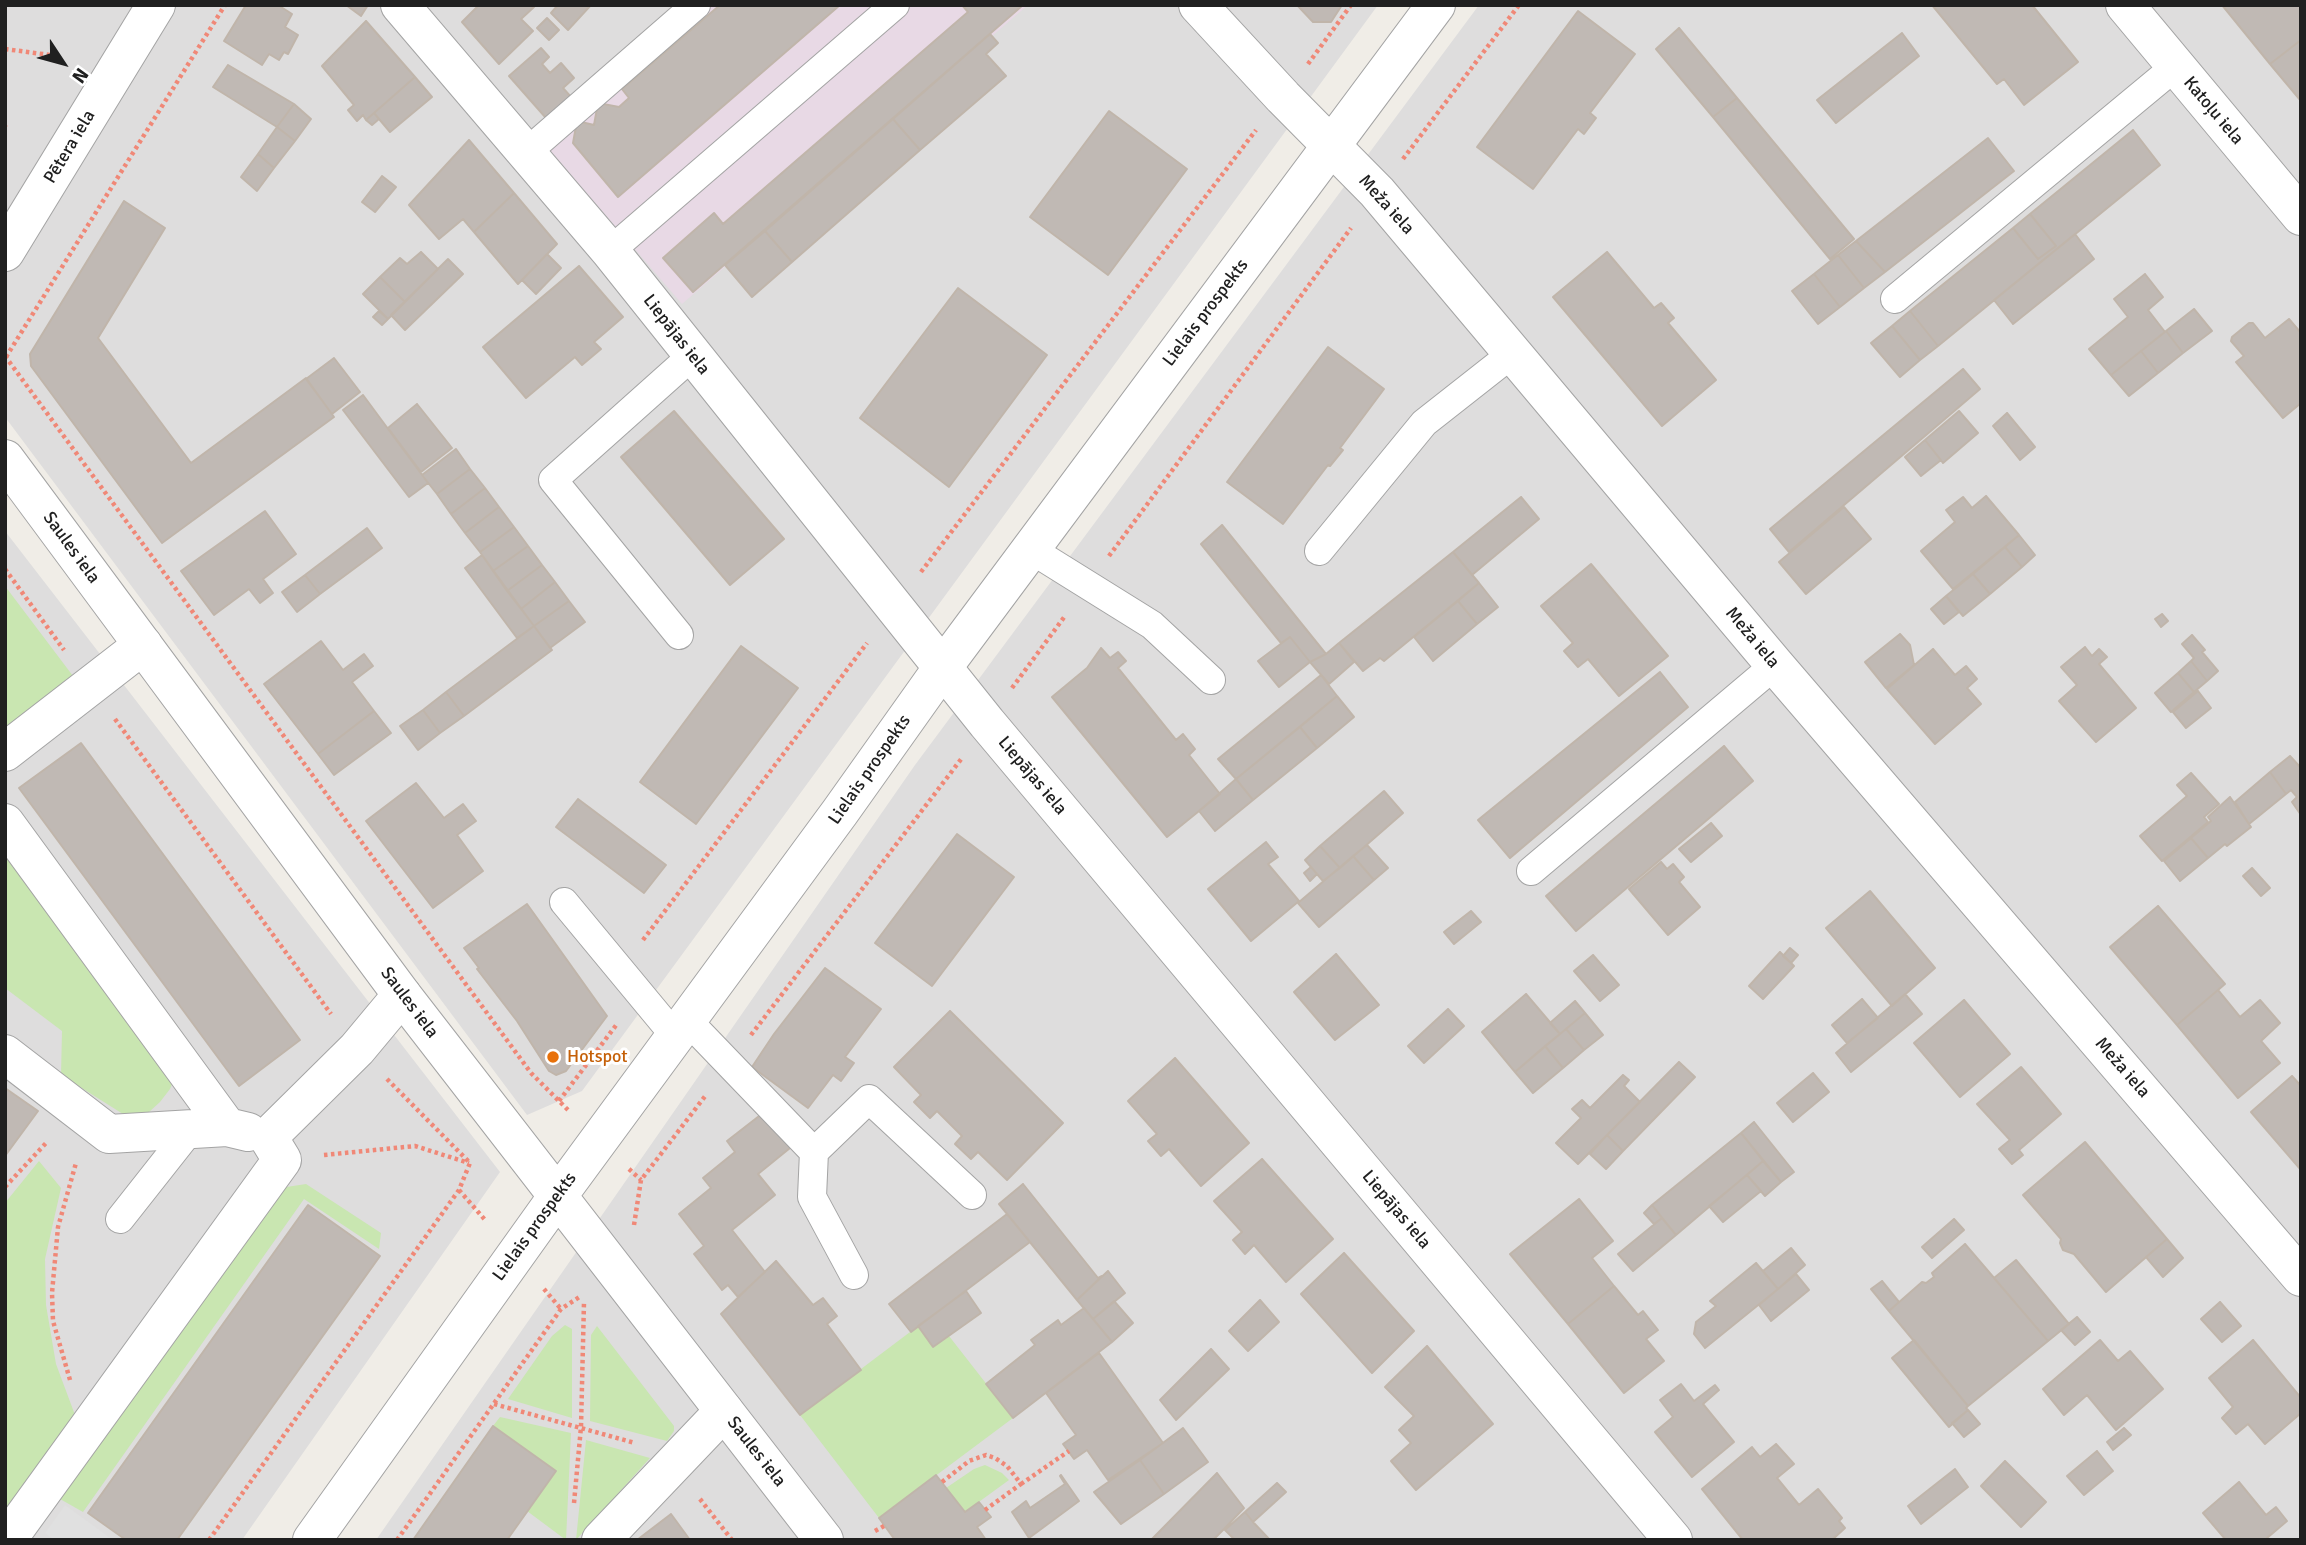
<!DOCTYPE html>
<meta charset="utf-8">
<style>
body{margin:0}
#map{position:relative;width:2306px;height:1545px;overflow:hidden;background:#f0ede7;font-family:Signika,sans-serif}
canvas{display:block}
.frame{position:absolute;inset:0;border:7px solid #202020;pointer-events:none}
.north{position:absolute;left:28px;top:28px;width:70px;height:70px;-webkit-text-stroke:5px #fff;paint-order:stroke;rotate:126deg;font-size:19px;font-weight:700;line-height:28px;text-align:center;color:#202020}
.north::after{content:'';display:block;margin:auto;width:24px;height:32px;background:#202020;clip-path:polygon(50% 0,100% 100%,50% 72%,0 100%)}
</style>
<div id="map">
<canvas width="2306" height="1545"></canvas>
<div class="frame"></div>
<div class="north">N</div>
</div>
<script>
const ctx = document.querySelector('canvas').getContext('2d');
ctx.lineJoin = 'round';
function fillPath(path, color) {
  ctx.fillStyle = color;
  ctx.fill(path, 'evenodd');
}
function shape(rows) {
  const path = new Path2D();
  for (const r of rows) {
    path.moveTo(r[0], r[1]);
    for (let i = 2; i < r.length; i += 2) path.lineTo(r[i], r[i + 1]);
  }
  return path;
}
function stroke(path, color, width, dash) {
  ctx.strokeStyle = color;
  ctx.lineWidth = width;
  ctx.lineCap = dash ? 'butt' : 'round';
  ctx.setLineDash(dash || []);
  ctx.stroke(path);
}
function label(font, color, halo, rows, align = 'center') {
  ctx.font = font + ' Signika,sans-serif';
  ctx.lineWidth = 6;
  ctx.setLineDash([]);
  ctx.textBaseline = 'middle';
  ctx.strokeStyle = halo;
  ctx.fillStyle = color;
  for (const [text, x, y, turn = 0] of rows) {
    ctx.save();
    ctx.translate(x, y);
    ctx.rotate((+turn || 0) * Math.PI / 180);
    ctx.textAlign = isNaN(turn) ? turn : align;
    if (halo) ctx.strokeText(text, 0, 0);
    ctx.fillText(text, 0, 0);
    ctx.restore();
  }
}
fillPath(shape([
 [5,5,1378,5,582,1091,527,1115,5,417],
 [1479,5,2301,5,2301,1540,376,1540,915,765],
 [5,531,500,1172,242,1540,5,1540]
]), '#dedddd');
fillPath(shape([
 [711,5,1028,5,682,304,547,147]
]), '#e8d9e5');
fillPath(shape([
 [5,586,73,676,11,728,5,726],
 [5,855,175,1077,170,1089,160,1102,149,1112,135,1116,123,1114,61,1075,62,1031,5,988],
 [39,1161,61,1188,45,1259,46,1305,56,1364,78,1423,5,1522,5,1203],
 [306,1184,381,1233,379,1249,304,1199,83,1512,60,1499,267,1190],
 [565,1325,572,1329,572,1418,508,1399,552,1336],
 [597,1326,674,1426,674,1431,667,1441,590,1421,591,1335],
 [918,1326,933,1347,949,1336,1013,1418,879,1518,800,1415],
 [500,1417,571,1433,566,1540,527,1511,556,1471,493,1426],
 [586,1440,650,1458,576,1540],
 [985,1465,1002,1473,1009,1480,965,1512,946,1488,974,1469]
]), '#c9e6b1');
fillPath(shape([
 [65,1505,113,1540,54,1540,45,1533]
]), '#e0e0e0');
const building = shape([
 [246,5,278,5,292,14,285,27,298,35,288,54,284,52,279,60,269,54,262,65,224,41,246,5],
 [346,5,368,5,361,16,346,5],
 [479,5,532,5,534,7,521,19,533,31,499,64,462,22,479,5],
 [558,5,591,5,568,30,551,13,558,5],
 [720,5,840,5,618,197,573,143,577,121,594,125,598,103,619,107,629,98,622,89,720,5],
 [962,5,1023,5,693,292,663,258,714,213,723,224,968,12,962,5],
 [1297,5,1342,5,1331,22,1313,22,1297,5],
 [1932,5,2032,5,2078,62,2024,105,2004,79,1997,84,1932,5],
 [2222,5,2301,5,2301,40,2270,64,2222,5],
 [1578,11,1635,54,1590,113,1596,118,1584,134,1578,129,1533,189,1477,147,1578,11],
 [547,18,559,30,549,40,537,28,547,18],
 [366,21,415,77,366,120,363,115,357,121,348,110,354,105,322,66,366,21],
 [1679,28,1737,98,1713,117,1656,49,1679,28],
 [1902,33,1919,56,1836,123,1817,100,1902,33],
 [990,34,998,43,986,54,1006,76,920,150,893,119,990,34],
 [2301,40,2301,101,2270,64,2301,40],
 [541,48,549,57,542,64,550,73,561,63,574,78,563,88,571,97,546,118,509,76,541,48],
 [228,65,294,104,277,127,213,87,228,65],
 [415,77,432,97,390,132,374,113,415,77],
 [1737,98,1854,239,1830,259,1713,117,1737,98],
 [294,104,311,119,295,141,277,127,294,104],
 [1109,111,1187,169,1108,275,1030,217,1109,111],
 [374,113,379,119,372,125,366,120,374,113],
 [893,119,920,150,792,262,765,231,893,119],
 [277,127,295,141,274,168,258,154,277,127],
 [2133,130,2160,165,1938,346,1910,311,2013,228,2038,259,2056,246,2030,214,2133,130],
 [1988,138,2014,171,1885,272,1856,241,1988,138],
 [469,140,514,193,474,232,463,219,439,239,409,205,469,140],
 [258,154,274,168,257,191,241,177,258,154],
 [382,176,396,187,375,212,362,202,382,176],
 [514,193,557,244,518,284,474,232,514,193],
 [124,201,165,228,98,338,191,463,306,378,334,417,162,543,31,366,30,354,124,201],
 [2030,214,2056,246,2038,259,2013,228,2030,214],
 [765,231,792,262,752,297,725,265,765,231],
 [2075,234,2094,259,2013,324,1994,300,2075,234],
 [1856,241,1885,272,1864,288,1838,255,1856,241],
 [421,252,438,269,405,302,380,277,400,258,407,264,421,252],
 [1607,252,1654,308,1661,303,1674,318,1668,323,1716,380,1662,426,1553,297,1607,252],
 [547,254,561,268,536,294,522,280,547,254],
 [1838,255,1864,288,1840,307,1814,274,1838,255],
 [448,259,463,274,405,330,391,315,448,259],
 [579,266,623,317,594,342,601,349,582,365,575,357,526,398,483,347,579,266],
 [1814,274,1840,307,1818,324,1792,291,1814,274],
 [2145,274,2163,297,2148,310,2165,332,2111,375,2089,349,2128,317,2114,299,2145,274],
 [380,277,405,302,388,319,363,294,380,277],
 [958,288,1047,355,949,487,860,418,958,288],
 [2194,309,2212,331,2183,353,2166,331,2194,309],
 [379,311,388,319,382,325,373,317,379,311],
 [1910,311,1938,346,1920,360,1892,326,1910,311],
 [2289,319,2301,333,2301,403,2283,418,2236,362,2244,356,2231,341,2232,337,2249,323,2253,323,2265,338,2289,319],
 [1892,326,1920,360,1900,377,1871,343,1892,326],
 [2166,331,2183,353,2158,373,2141,351,2166,331],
 [1328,347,1384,389,1340,448,1343,450,1330,466,1328,465,1283,524,1227,482,1328,347],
 [2141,351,2158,373,2129,396,2111,375,2141,351],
 [334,358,360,392,332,414,306,379,334,358],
 [1963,369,1980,389,1789,552,1770,529,1963,369],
 [363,395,428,483,409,497,343,410,363,395],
 [417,404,452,448,421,472,388,428,417,404],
 [674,411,784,539,730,585,621,457,674,411],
 [1959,411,1978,433,1943,463,1925,440,1959,411],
 [2007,413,2035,447,2020,460,1993,426,2007,413],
 [1925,440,1941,460,1921,476,1905,457,1925,440],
 [456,449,470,469,437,494,422,475,456,449],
 [470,469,485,488,451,514,437,494,470,469],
 [485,488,499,507,465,533,451,514,485,488],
 [1986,496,2019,535,1953,589,1921,551,1955,522,1946,510,1963,497,1972,508,1986,496],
 [1521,497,1539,519,1472,575,1453,552,1521,497],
 [499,507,514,527,480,552,465,533,499,507],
 [1844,507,1871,539,1806,594,1779,562,1844,507],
 [265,511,296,554,263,579,273,593,260,603,249,589,214,615,181,571,265,511],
 [1222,525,1326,654,1310,662,1290,637,1281,643,1201,544,1222,525],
 [514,527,528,546,493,571,480,552,514,527],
 [367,528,382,548,320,594,305,575,367,528],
 [2019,535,2035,555,2022,567,2005,547,2019,535],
 [528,546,542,565,507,591,493,571,528,546],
 [2005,547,2022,567,1990,594,1973,574,2005,547],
 [1453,552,1479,583,1384,661,1380,658,1363,671,1339,643,1453,552],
 [482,555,534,626,517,638,465,568,482,555],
 [1591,564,1668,656,1619,696,1588,659,1578,667,1564,651,1573,643,1541,606,1591,564],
 [542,565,555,582,521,609,507,591,542,565],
 [1973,574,1990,594,1963,616,1946,596,1973,574],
 [305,575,320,594,297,612,282,592,305,575],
 [555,582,569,601,534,626,521,609,555,582],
 [1479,583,1498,607,1477,624,1458,601,1479,583],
 [1946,596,1959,612,1944,624,1931,609,1946,596],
 [569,601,585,622,550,648,534,626,569,601],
 [1458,601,1477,624,1433,661,1414,637,1458,601],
 [2162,614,2168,621,2161,627,2155,619,2162,614],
 [534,626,552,650,464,716,446,692,534,626],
 [1900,634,1910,645,1914,665,1886,688,1865,662,1900,634],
 [2192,635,2205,650,2202,652,2218,671,2207,681,2191,661,2194,658,2182,644,2192,635],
 [1290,637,1310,662,1279,687,1258,661,1290,637],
 [321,641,343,670,364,654,373,666,352,682,374,711,318,754,264,684,321,641],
 [1339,643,1354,662,1329,684,1310,662,1326,654,1339,643],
 [741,646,798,688,696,824,640,782,741,646],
 [2085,647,2092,656,2099,649,2107,657,2099,664,2136,708,2096,742,2059,701,2077,685,2061,667,2085,647],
 [1101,648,1110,658,1118,652,1126,661,1118,668,1176,740,1183,734,1195,749,1189,755,1220,794,1167,837,1052,697,1087,668,1101,648],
 [1933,649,1955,675,1966,666,1977,679,1967,688,1981,704,1935,744,1887,689,1933,649],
 [2191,661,2207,681,2194,692,2178,673,2191,661],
 [1660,672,1688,707,1510,858,1478,820,1660,672],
 [2178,673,2194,692,2171,712,2155,693,2178,673],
 [1321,675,1337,696,1236,779,1218,759,1321,675],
 [2198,691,2211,708,2186,728,2173,712,2198,691],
 [446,692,464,716,440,733,423,710,446,692],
 [1337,696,1354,717,1317,748,1300,727,1337,696],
 [423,710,440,733,418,750,400,726,423,710],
 [374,711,391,733,334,775,318,754,374,711],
 [1300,727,1317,748,1253,800,1236,779,1300,727],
 [81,743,300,1040,239,1086,19,788,81,743],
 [1724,746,1753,781,1576,931,1546,896,1724,746],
 [2290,756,2301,768,2301,815,2292,802,2297,797,2291,790,2286,794,2270,772,2290,756],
 [2270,772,2286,794,2249,824,2235,802,2270,772],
 [2191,773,2219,804,2204,817,2208,822,2162,861,2140,836,2187,796,2177,785,2191,773],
 [1236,779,1253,800,1215,831,1199,811,1236,779],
 [416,783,444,818,463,804,476,821,457,835,483,871,433,908,366,821,416,783],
 [1384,791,1403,813,1340,868,1320,846,1384,791],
 [2230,797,2251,827,2227,846,2225,844,2208,858,2191,838,2211,821,2208,817,2230,797],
 [578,799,666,865,644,893,556,827,578,799],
 [1711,823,1722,836,1691,862,1679,849,1711,823],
 [957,834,1014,877,932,986,875,943,957,834],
 [2191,838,2208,858,2180,881,2164,861,2191,838],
 [1266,842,1278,857,1268,864,1299,901,1251,941,1208,889,1266,842],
 [1367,845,1388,868,1374,880,1353,856,1367,845],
 [1320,846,1340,868,1323,881,1305,860,1320,846],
 [1353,856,1374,880,1319,927,1298,903,1353,856],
 [1661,862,1667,869,1673,864,1684,877,1679,882,1700,907,1668,935,1629,889,1661,862],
 [1311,867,1317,874,1310,881,1304,873,1311,867],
 [2252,868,2270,888,2261,896,2243,876,2252,868],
 [1870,891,1935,968,1892,1006,1826,928,1870,891],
 [527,904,607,1016,566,1071,556,1075,549,1071,517,1021,477,969,479,968,464,948,527,904],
 [2158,906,2225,984,2177,1025,2110,947,2158,906],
 [1471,911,1481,922,1454,944,1444,932,1471,911],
 [1790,948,1798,955,1791,963,1783,956,1790,948],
 [1780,952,1794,966,1763,999,1749,986,1780,952],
 [1336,954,1379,1005,1335,1040,1294,992,1336,954],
 [1593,955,1619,985,1600,1001,1574,971,1593,955],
 [825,968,881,1009,845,1057,854,1063,841,1081,833,1075,808,1108,752,1067,774,1034,825,968],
 [2218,990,2240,1017,2260,1000,2280,1023,2261,1041,2280,1063,2238,1098,2177,1025,2218,990],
 [1526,994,1560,1034,1515,1072,1482,1032,1526,994],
 [1905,994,1922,1014,1851,1072,1836,1053,1905,994],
 [1862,999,1878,1018,1847,1043,1832,1025,1862,999],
 [1964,1000,2010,1054,1960,1097,1914,1043,1964,1000],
 [1575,1001,1585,1013,1560,1034,1550,1023,1575,1001],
 [1448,1009,1464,1026,1424,1063,1408,1046,1448,1009],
 [950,1011,1063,1123,1007,1180,978,1152,971,1159,955,1144,962,1136,937,1111,930,1118,914,1102,921,1095,894,1067,950,1011],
 [1585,1013,1603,1035,1584,1050,1566,1029,1585,1013],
 [1566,1029,1584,1050,1563,1068,1545,1046,1566,1029],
 [1545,1046,1563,1068,1533,1093,1515,1072,1545,1046],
 [1175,1058,1249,1143,1201,1186,1169,1149,1161,1156,1148,1141,1157,1134,1128,1101,1175,1058],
 [1679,1062,1695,1077,1623,1151,1607,1135,1679,1062],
 [2021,1067,2061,1114,2019,1150,2023,1155,2012,1164,1999,1149,2010,1140,1977,1104,2021,1067],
 [1813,1073,1829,1092,1793,1122,1777,1103,1813,1073],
 [1623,1075,1629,1080,1624,1086,1640,1102,1578,1164,1556,1143,1581,1118,1572,1109,1582,1100,1590,1108,1623,1075],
 [2292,1076,2301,1086,2301,1170,2251,1112,2292,1076],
 [5,1088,38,1111,5,1156,5,1088],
 [763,1113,790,1148,758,1174,775,1195,732,1230,765,1272,738,1297,728,1285,722,1290,694,1254,704,1246,679,1214,711,1188,703,1178,735,1152,727,1141,763,1113],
 [1754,1122,1794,1172,1781,1182,1741,1133,1754,1122],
 [1741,1133,1763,1161,1676,1235,1652,1205,1741,1133],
 [1607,1135,1623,1151,1606,1169,1590,1154,1607,1135],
 [2085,1142,2167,1239,2106,1292,2074,1254,2063,1250,2060,1243,2061,1239,2023,1195,2085,1142],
 [1262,1159,1333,1239,1286,1282,1254,1245,1245,1254,1233,1240,1242,1232,1214,1201,1262,1159],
 [1763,1161,1781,1182,1765,1196,1747,1175,1763,1161],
 [1747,1175,1761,1191,1723,1222,1709,1206,1747,1175],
 [1023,1184,1098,1278,1102,1276,1077,1300,999,1204,1023,1184],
 [1579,1199,1613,1241,1592,1258,1614,1286,1568,1324,1510,1254,1579,1199],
 [308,1205,380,1256,177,1540,126,1540,88,1513,308,1205],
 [1652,1205,1662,1218,1654,1224,1644,1213,1652,1205],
 [1007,1214,1030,1242,911,1332,889,1304,1007,1214],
 [1662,1218,1676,1235,1633,1271,1618,1254,1662,1218],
 [1954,1219,1964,1230,1932,1258,1922,1247,1954,1219],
 [2167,1239,2183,1258,2163,1277,2146,1257,2167,1239],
 [1965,1244,2048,1341,1968,1406,1889,1311,1922,1282,1926,1283,1934,1277,1932,1273,1965,1244],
 [1791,1248,1805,1265,1778,1289,1763,1271,1791,1248],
 [1344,1253,1414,1331,1372,1373,1301,1294,1344,1253],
 [2016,1260,2069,1324,2048,1341,1994,1278,2016,1260],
 [776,1261,813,1305,823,1298,837,1316,827,1324,861,1370,800,1415,721,1314,776,1261],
 [1756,1263,1778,1289,1705,1348,1694,1334,1696,1322,1716,1306,1710,1301,1756,1263],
 [1108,1271,1125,1293,1093,1319,1077,1300,1108,1271],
 [1796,1274,1809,1290,1771,1321,1759,1305,1796,1274],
 [1882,1281,1899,1302,1889,1311,1871,1289,1882,1281],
 [1614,1286,1638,1315,1643,1311,1658,1330,1646,1339,1664,1361,1624,1393,1568,1324,1614,1286],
 [966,1291,981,1313,933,1347,918,1326,966,1291],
 [1260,1300,1279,1322,1248,1351,1229,1331,1260,1300],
 [1114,1301,1133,1323,1112,1342,1093,1319,1114,1301],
 [2220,1302,2241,1326,2222,1342,2201,1319,2220,1302],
 [1084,1308,1112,1342,1013,1418,986,1384,1035,1345,1031,1340,1058,1320,1061,1325,1084,1308],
 [2077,1317,2090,1332,2075,1345,2061,1330,2077,1317],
 [1914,1340,1968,1406,1966,1408,1968,1410,1949,1427,1892,1358,1914,1340],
 [2100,1340,2118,1361,2130,1351,2163,1389,2116,1430,2087,1395,2064,1415,2043,1389,2100,1340],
 [2253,1340,2301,1398,2301,1413,2265,1444,2248,1424,2236,1434,2222,1418,2233,1407,2209,1378,2253,1340],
 [1427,1346,1493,1424,1416,1490,1391,1461,1411,1443,1399,1430,1414,1416,1385,1387,1427,1346],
 [1211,1349,1229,1369,1176,1420,1160,1400,1211,1349],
 [1099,1353,1163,1443,1108,1480,1087,1450,1074,1459,1063,1444,1076,1435,1046,1393,1099,1353],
 [1681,1384,1694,1401,1715,1385,1719,1390,1703,1404,1734,1442,1692,1477,1655,1432,1673,1417,1660,1400,1681,1384],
 [1968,1410,1980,1424,1964,1437,1952,1423,1968,1410],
 [493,1426,556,1471,507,1540,413,1540,493,1426],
 [1183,1428,1208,1462,1164,1494,1140,1460,1183,1428],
 [2124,1428,2131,1435,2113,1450,2107,1442,2124,1428],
 [1776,1444,1794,1464,1777,1478,1799,1505,1818,1489,1842,1518,1839,1521,1845,1528,1832,1540,1743,1540,1702,1489,1752,1447,1760,1457,1776,1444],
 [2097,1451,2113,1471,2084,1495,2067,1476,2097,1451],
 [1140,1460,1164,1494,1121,1524,1094,1492,1140,1460],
 [2005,1461,2046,1502,2021,1527,1981,1486,2005,1461],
 [1955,1469,1968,1487,1921,1524,1908,1506,1955,1469],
 [1217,1473,1244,1508,1224,1529,1213,1540,1151,1540,1217,1473],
 [936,1475,965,1512,979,1502,991,1517,977,1527,986,1540,895,1540,879,1518,936,1475],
 [1061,1475,1079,1501,1029,1538,1012,1512,1026,1501,1030,1508,1065,1484,1060,1476,1061,1475],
 [2239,1482,2266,1515,2276,1507,2287,1521,2267,1538,2268,1540,2226,1540,2203,1513,2239,1482],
 [1277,1483,1286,1492,1253,1522,1245,1512,1277,1483],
 [1245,1512,1253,1522,1270,1540,1235,1540,1225,1530,1245,1512],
 [671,1514,690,1540,637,1540,671,1514]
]);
fillPath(building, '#c0b9b4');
stroke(building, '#c0b5aa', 2);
const service = shape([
 [527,152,696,5],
 [610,251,895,5],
 [1895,299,2176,66],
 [1030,549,1152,625,1211,680],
 [1319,551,1424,423,1513,353],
 [679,635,553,480,693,355],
 [1531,871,1775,665],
 [564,902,675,1036],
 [687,1020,814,1152,869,1099,972,1195],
 [814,1152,812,1197,854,1275],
 [120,1219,191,1129]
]);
const minor = shape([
 [400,5,610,251,987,723,1673,1540],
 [1198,5,1283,97,1377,192,1775,665,2301,1277],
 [2125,5,2301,216],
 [5,252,156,5],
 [5,752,143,645],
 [5,823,227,1127],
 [5,1054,109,1134,227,1127,248,1132],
 [7,1540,282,1160,268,1137,357,1049,402,995],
 [601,1540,724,1411]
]);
const tertiary = shape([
 [5,459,402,995,824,1540],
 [312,1540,557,1197,840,812,943,667,1436,5]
]);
stroke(service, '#a4a4a4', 30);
stroke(minor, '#a4a4a4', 40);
stroke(tertiary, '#a4a4a4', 40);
stroke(shape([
 [5,49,50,55],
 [1308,64,1351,5],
 [5,125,5,127],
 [1403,159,1519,5],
 [5,356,531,1073,568,1110],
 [6,357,225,5],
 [1109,556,1351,228],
 [5,569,64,650],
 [921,572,1256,130],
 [1012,688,1065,616],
 [115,719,331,1014],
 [643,940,867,643],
 [751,1035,962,758],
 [387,1079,470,1163],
 [559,1101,617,1024],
 [324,1155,415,1146,469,1163],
 [629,1169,641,1180],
 [5,1187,47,1142],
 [459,1190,486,1221],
 [634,1225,641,1180,706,1095],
 [544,1289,561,1309],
 [70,1380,53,1321,52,1293,58,1227,76,1163],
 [494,1404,635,1443],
 [942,1482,969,1461,986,1455,995,1458,1007,1466,1021,1484,985,1510],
 [1021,1484,1069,1451],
 [700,1499,732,1540],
 [574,1503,581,1427,584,1302],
 [875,1531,884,1526],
 [209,1540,459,1190,470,1163],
 [397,1540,561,1309,581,1296]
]), '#f08877', 4.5, [3.5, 3.5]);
stroke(service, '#fff', 28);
stroke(minor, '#fff', 38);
stroke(tertiary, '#fff', 38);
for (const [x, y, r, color] of [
 [553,1057,7,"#e8710a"]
]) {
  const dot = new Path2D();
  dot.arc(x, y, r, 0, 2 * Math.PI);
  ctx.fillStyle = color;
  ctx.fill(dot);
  stroke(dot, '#fff', 2.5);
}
label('18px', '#202020', '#fff', [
 ["Katoļu iela",2213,111,50],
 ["Pētera iela",70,147,-59],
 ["Meža iela",1386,205,48],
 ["Lielais prospekts",1206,313,-53],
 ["Liepājas iela",676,335,52],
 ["Saules iela",71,548,54],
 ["Meža iela",1752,638,50],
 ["Lielais prospekts",870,770,-55],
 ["Liepājas iela",1032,776,50],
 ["Saules iela",409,1003,53],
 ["Meža iela",2122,1068,49],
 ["Liepājas iela",1396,1210,50],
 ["Lielais prospekts",535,1227,-54],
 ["Saules iela",756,1452,52]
]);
label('18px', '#c56008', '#fff', [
 ["Hotspot",567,1057]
], 'left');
</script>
